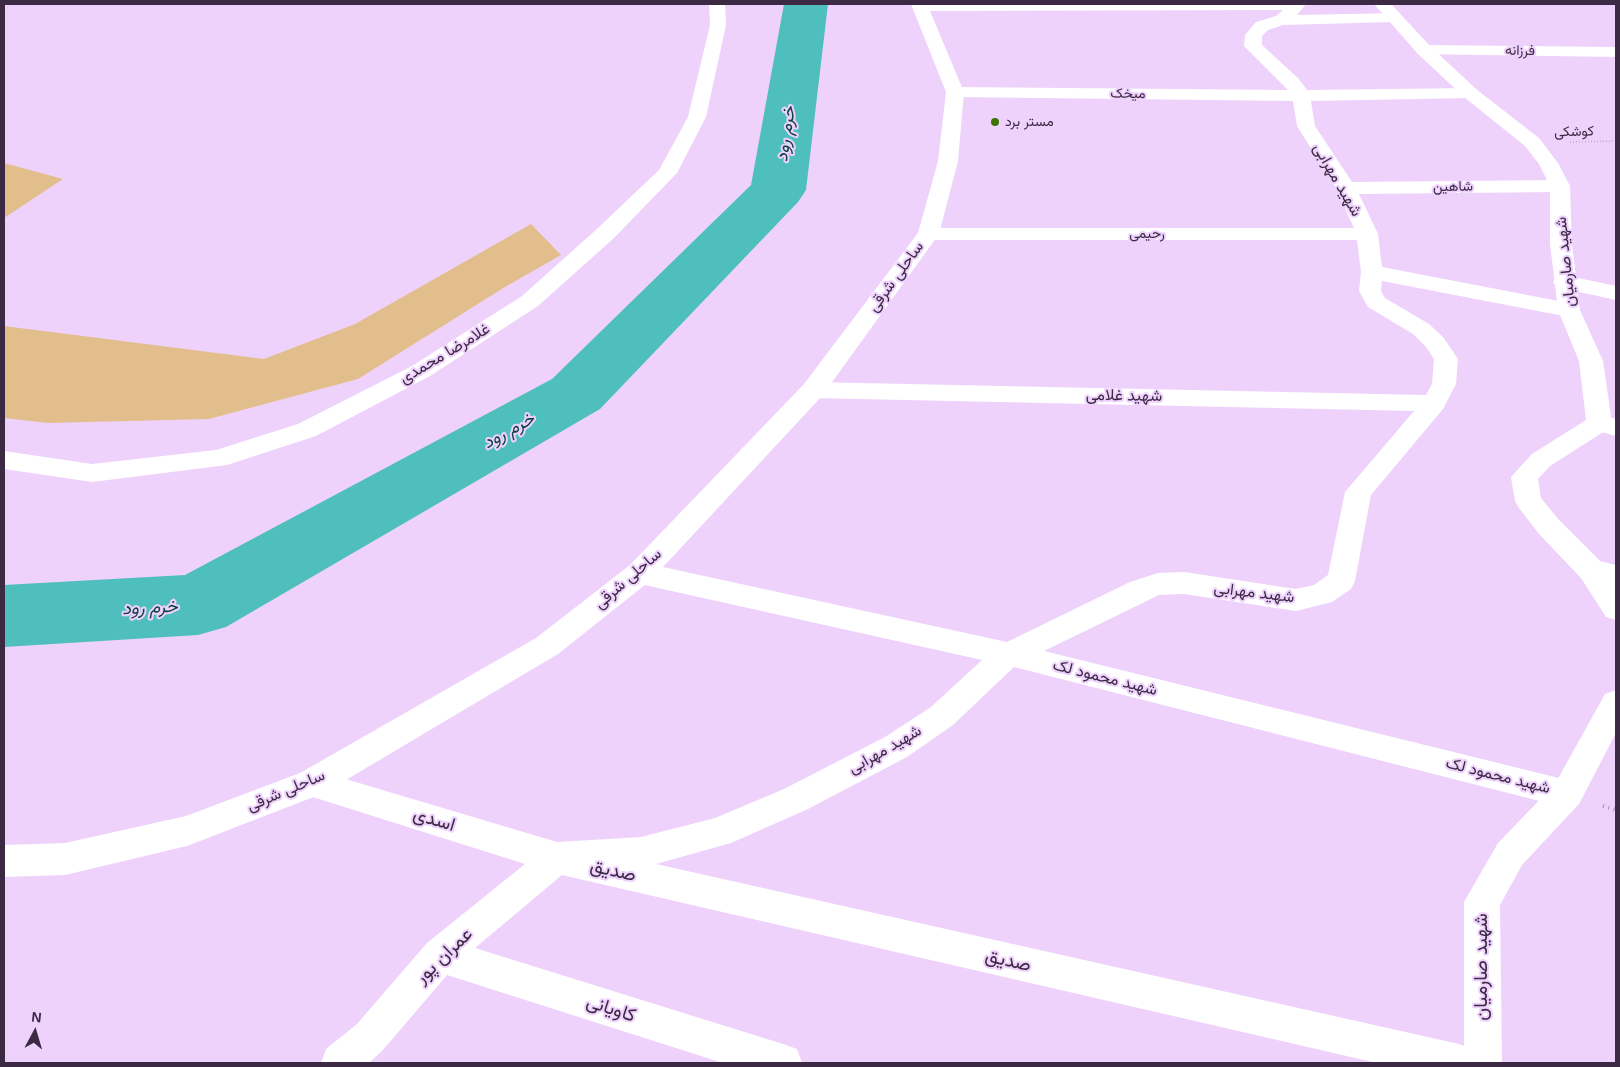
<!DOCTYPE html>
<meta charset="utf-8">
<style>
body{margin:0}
#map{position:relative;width:1620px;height:1067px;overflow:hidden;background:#eed2fc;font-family:Helvetica,sans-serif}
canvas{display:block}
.frame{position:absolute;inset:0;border:5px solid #3c2944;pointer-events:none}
.north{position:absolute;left:10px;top:1007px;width:50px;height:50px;-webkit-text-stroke:4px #eed2fc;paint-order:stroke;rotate:6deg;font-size:14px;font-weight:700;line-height:20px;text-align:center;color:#3c2944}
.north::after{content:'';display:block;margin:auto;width:18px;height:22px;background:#3c2944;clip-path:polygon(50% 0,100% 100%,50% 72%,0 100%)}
</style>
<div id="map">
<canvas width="1620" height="1067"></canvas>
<div class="frame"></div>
<div class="north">N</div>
</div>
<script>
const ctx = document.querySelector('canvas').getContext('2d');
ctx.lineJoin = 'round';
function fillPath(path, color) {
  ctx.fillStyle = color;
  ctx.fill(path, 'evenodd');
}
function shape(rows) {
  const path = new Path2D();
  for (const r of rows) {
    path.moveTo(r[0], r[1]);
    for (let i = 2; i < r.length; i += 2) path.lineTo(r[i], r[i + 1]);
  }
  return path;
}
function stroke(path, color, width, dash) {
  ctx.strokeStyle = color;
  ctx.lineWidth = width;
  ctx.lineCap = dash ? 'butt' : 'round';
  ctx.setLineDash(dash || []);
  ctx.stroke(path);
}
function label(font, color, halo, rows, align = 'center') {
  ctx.font = font + ' Helvetica,Vazirmatn,sans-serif';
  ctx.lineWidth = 4;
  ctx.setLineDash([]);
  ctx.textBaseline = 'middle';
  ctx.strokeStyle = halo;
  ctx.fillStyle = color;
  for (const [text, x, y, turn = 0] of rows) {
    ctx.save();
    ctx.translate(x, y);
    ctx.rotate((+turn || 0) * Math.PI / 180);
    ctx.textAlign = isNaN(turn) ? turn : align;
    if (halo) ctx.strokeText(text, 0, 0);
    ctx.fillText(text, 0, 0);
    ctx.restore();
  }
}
fillPath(shape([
 [4,163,63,179,4,218],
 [531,224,561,255,505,287,358,379,209,419,48,423,4,418,4,326,264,359,355,324]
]), '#e3be8d');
fillPath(shape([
 [784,4,828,4,806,190,798,202,600,409,226,627,198,635,4,647,4,585,185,575,552,379,751,185,784,4]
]), '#4fbfbe');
stroke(shape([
 [1570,142,1616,141]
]), '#a78fb3', 2, [0.5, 2.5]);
stroke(shape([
 [1603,806,1616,810]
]), '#a78fb3', 4, [1, 4.5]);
fillPath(shape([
 [913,4,1306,4,1297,15,1399,13,1401,17,1399,21,1393,22,1283,25,1268,30,1262,36,1262,45,1298,78,1307,90,1470,88,1476,89,1479,93,1476,97,1470,98,1311,101,1315,126,1352,182,1560,180,1567,182,1570,186,1567,190,1560,192,1359,194,1378,234,1382,267,1569,303,1577,305,1580,310,1577,315,1569,317,1382,281,1381,291,1385,298,1429,324,1443,337,1458,359,1456,384,1443,409,1371,495,1355,581,1351,589,1332,602,1296,611,1184,594,1159,595,1044,651,1567,780,1579,784,1583,794,1579,804,1567,808,1014,667,953,725,907,757,808,809,731,843,656,864,1459,1044,1473,1049,1478,1063,1377,1063,562,875,475,948,783,1044,797,1049,802,1063,723,1063,447,975,383,1050,369,1063,321,1063,326,1049,357,1024,427,943,525,864,300,793,296,783,300,773,312,769,557,842,641,837,715,818,784,789,885,737,931,707,982,660,640,584,630,581,626,573,630,565,640,562,1007,642,1130,582,1158,573,1184,572,1296,589,1314,585,1328,575,1345,492,1414,411,813,398,804,396,801,390,804,384,813,382,1426,395,1432,384,1434,359,1426,347,1413,334,1368,307,1359,291,1361,272,1357,240,928,240,920,239,917,234,920,229,928,228,1354,228,1336,188,1297,126,1293,101,955,97,949,96,946,92,949,88,955,87,1288,90,1244,46,1245,35,1256,22,1276,16,1283,10,920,11,914,9,912,6,913,4],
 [1424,45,1616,47,1616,57,1418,54,1415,50,1418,46,1424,45],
 [1564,275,1616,286,1616,300,1556,287,1553,282,1556,277,1564,275],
 [1599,415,1616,419,1616,436,1590,429,1586,423,1590,417,1599,415],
 [1591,559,1616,565,1616,587,1581,578,1577,570,1581,562,1591,559]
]), '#fff');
fillPath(shape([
 [1374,4,1391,4,1430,46,1476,89,1539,138,1558,163,1570,186,1572,244,1580,310,1603,361,1612,423,1608,429,1550,466,1538,479,1541,498,1559,520,1601,562,1616,586,1616,620,1606,617,1581,578,1539,534,1519,508,1515,501,1511,477,1532,454,1586,420,1579,361,1558,310,1550,244,1550,186,1539,164,1525,146,1464,97,1418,54,1374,4],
 [1616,690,1616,733,1579,804,1522,865,1500,905,1502,1063,1464,1063,1464,902,1498,843,1555,784,1605,694,1616,690]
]), '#fff');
fillPath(shape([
 [709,4,725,4,726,25,706,117,677,173,614,238,538,306,430,376,316,436,227,465,92,482,4,469,4,451,92,464,216,450,298,424,412,366,522,296,598,228,659,170,688,117,710,25,709,4],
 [911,4,927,4,964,92,958,161,939,234,822,396,650,581,558,654,324,793,187,846,65,875,4,877,4,845,65,843,186,816,300,773,536,638,630,565,804,384,918,233,938,161,946,92,911,4]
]), '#fff');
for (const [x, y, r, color] of [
 [995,122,5,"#3d7402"]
]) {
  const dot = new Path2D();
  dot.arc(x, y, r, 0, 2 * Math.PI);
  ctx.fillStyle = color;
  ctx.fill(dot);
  stroke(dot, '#eed2fc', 2);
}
label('14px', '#3c2944', '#eed2fc', [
 ["فرزانه",1520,51,1],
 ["میخک",1128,94,1],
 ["کوشکی",1574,132,-1],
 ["شاهين",1453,187,-1],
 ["رحیمی",1147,234]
]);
label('14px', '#3c2944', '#eed2fc', [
 ["مستر برد",1005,122]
], 'left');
label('16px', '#3c2944', '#eed2fc', [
 ["شهید مهرابی",1337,180,60],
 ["شهید صارمیان",1566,262,-96],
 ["ساحلی شرقی",896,277,-54],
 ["غلامرضا محمدی",445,354,-31],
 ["شهید غلامی",1124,396,1],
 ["ساحلی شرقی",628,579,-41],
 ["شهید مهرابی",1254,593,7],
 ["شهید محمود لک",1105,678,14],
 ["شهید مهرابی",885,750,-30],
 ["شهید محمود لک",1498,776,14],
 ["ساحلی شرقی",286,791,-23]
]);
label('italic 18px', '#0e4241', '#eed2fc', [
 ["خرم رود",786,134,-82],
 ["خرم رود",509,431,-29],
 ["خرم رود",150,608,-3]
]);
label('19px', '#3c2944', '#eed2fc', [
 ["اسدی",434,820,17],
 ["صدیق",613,871,13],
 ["عمران پور",444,956,-44],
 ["صدیق",1008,961,13],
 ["شهید صارمیان",1482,967,-90],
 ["کاویانی",611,1009,18]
]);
</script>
